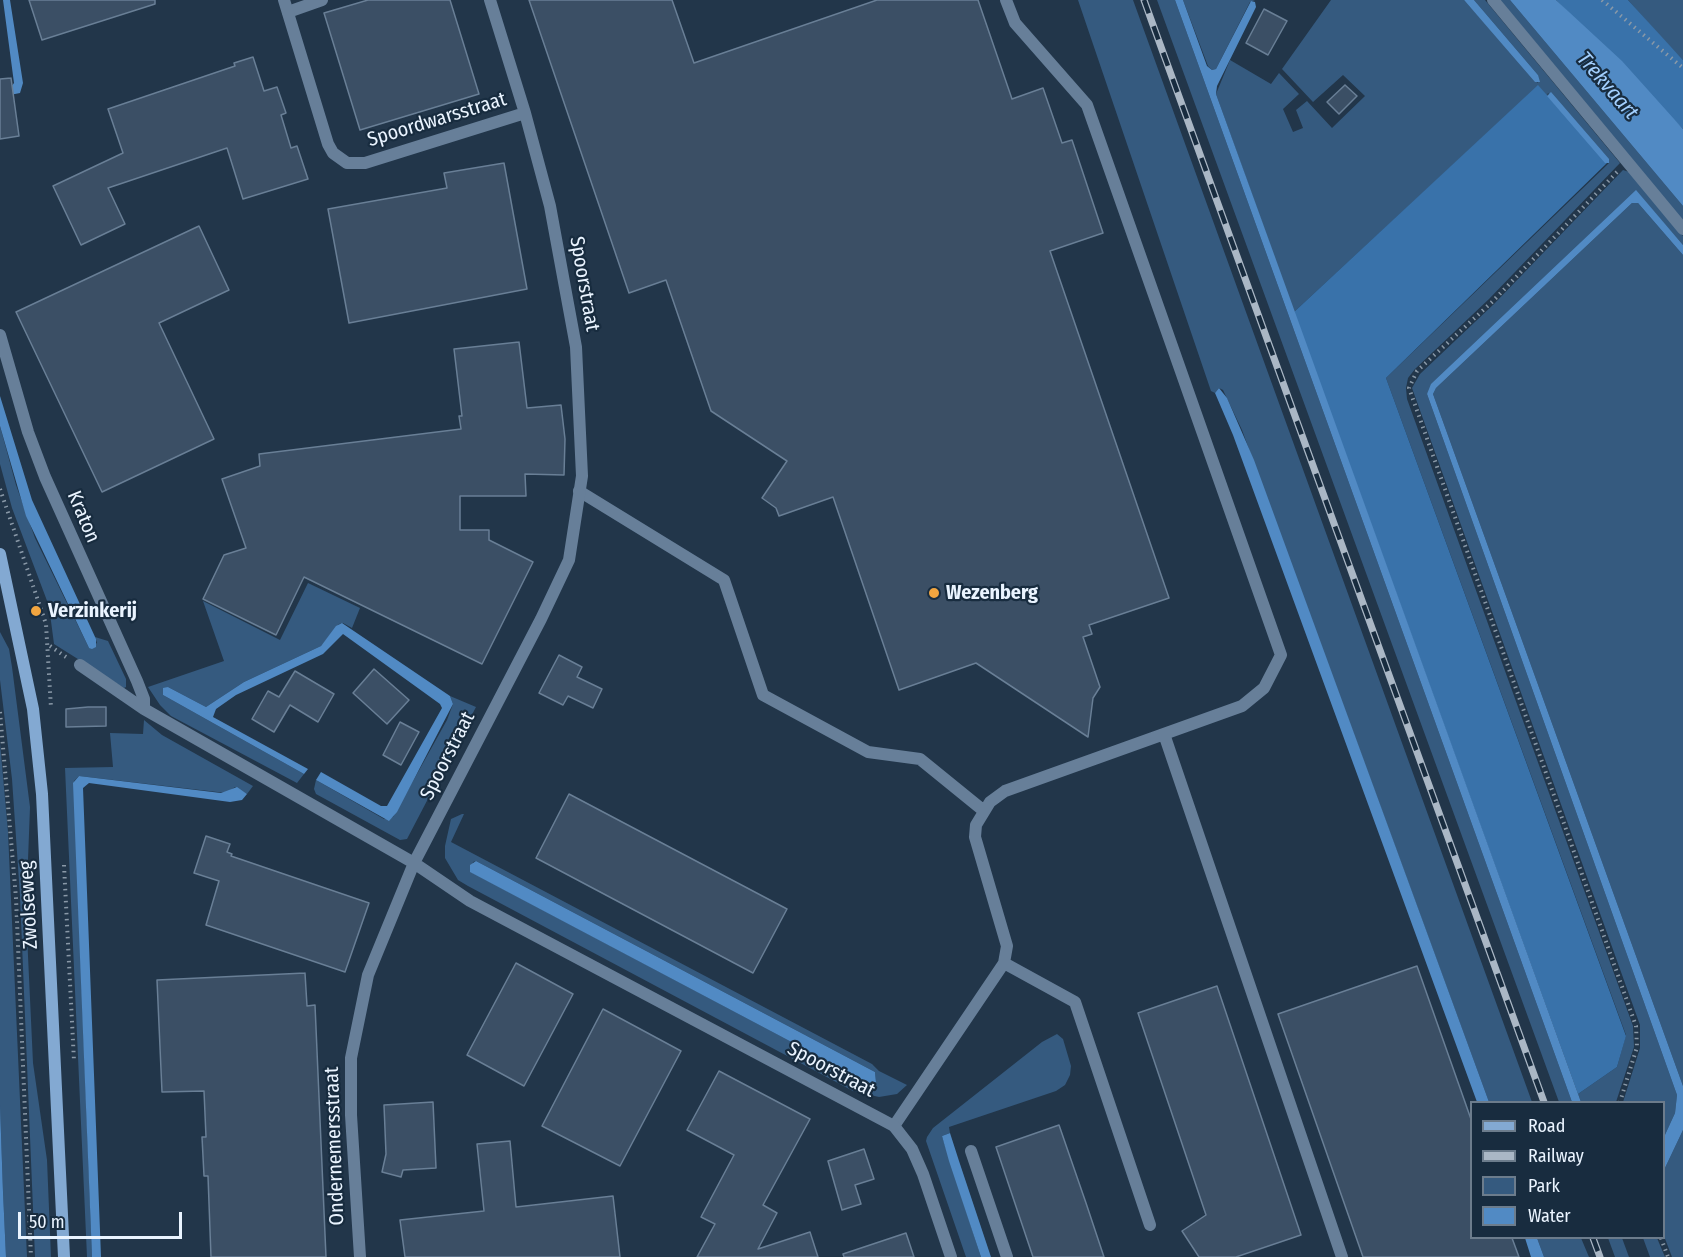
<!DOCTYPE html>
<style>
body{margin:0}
#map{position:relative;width:1683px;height:1257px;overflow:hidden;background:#22364a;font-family:"Fira Sans Condensed",sans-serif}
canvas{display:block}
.legend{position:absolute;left:1470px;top:1101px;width:195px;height:138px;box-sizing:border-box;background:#182c3f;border:2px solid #6c7c8c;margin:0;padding:8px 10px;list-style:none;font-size:18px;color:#eaf4ff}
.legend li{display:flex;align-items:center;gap:12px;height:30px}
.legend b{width:30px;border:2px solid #6c7c8c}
.scale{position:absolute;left:18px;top:1212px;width:164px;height:27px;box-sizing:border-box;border:3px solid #eaf4ff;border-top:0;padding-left:8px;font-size:18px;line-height:21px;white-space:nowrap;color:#eaf4ff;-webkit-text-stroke:4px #182c3f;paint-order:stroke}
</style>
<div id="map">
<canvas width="1683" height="1257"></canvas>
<ul class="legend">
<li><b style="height:8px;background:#83a9d2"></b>Road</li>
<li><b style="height:8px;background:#aab7c5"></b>Railway</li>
<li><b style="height:16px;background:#355a7f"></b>Park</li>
<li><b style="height:16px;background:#518ac4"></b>Water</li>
</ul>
<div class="scale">50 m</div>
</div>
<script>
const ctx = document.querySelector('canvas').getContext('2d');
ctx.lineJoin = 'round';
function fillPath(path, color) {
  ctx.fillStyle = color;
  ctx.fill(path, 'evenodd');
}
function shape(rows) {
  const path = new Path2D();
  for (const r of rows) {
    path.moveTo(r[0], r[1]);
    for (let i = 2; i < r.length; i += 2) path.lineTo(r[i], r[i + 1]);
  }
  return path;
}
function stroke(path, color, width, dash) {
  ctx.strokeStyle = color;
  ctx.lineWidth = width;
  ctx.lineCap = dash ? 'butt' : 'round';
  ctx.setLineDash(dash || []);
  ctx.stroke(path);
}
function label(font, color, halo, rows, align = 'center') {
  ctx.font = font + ' "Fira Sans Condensed",sans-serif';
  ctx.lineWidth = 4.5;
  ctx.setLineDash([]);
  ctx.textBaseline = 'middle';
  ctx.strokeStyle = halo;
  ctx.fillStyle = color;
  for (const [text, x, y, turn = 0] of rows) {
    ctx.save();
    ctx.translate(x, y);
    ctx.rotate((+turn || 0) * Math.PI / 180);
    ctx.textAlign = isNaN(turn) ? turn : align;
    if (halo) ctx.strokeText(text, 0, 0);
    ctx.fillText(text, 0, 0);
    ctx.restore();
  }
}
fillPath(shape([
 [1078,0,1133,0,1532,1102,1489,1102,1242,430,1223,390,1219,388,1215,393,1211,391],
 [1157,0,1175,0,1572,1102,1559,1102],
 [1183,0,1255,0,1250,2,1216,69,1212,70,1208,66],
 [1331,0,1464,0,1538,83,1538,75,1474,0,1485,0,1620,163,1489,299,1415,369,1408,378,1406,388,1407,399,1633,1026,1634,1047,1616,1102,1581,1102,1578,1094,1617,1067,1626,1035,1386,378,1609,163,1548,93,1547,96,1538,86,1294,312,1216,94,1230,60,1271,84,1279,73,1299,94,1283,109,1293,132,1303,128,1296,110,1307,101,1332,128,1365,96,1343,75,1313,102,1282,69],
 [1500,0,1510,0,1683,206,1683,221],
 [1628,0,1683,0,1683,60,1660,36],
 [1623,170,1629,172,1683,236,1683,245,1636,191,1427,394,1677,1095,1675,1113,1664,1137,1664,1102,1623,1102,1640,1048,1640,1025,1412,388,1420,374,1494,304],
 [1632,203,1638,203,1683,255,1683,1086,1433,394,1436,388],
 [0,426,16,485,35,538,89,648,97,643,95,637,108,641,126,679,126,687,124,688,54,644,49,606,12,508,0,464],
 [308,583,360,608,352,628,343,623,339,624,321,646,244,682,206,707,168,687,163,695,304,774,297,783,171,716,160,705,148,687,224,661,203,601,280,640],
 [0,632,9,649,12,667,30,807,26,913,33,1063,47,1160,51,1257,35,1257,20,896,12,779,0,680],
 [450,696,476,707,407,839,400,840,316,794,314,789,316,780,384,819,393,817,447,720,453,704],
 [144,720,162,735,253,786,247,794,235,787,226,793,79,776,74,781,92,1257,87,1257,65,768,113,767,110,733,143,734],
 [0,743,8,832,27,1257,6,1257,3,1192,0,1105],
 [462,814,464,814,451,842,872,1064,879,1071,907,1085,897,1094,879,1097,853,1091,468,886,458,880,445,858,445,846,451,819],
 [476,861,875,1072,876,1081,869,1083,471,872,473,862],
 [1057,1034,1063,1039,1071,1066,1070,1075,1065,1085,1056,1091,949,1127,950,1133,942,1136,981,1257,966,1257,926,1141,927,1137,933,1128,1042,1042],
 [1683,1130,1683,1257,1672,1257,1664,1236,1664,1170],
 [1537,1238,1581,1238,1589,1257,1544,1257],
 [1608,1238,1622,1238,1629,1257,1615,1257],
 [1643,1238,1657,1238,1665,1257,1650,1257]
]), '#355a7f');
fillPath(shape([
 [1556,0,1628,0,1683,60,1683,129],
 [1538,85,1607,163,1386,378,1626,1036,1617,1067,1578,1094,1294,312]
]), '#3972aa');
fillPath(shape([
 [3,0,10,0,23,83,20,93,0,97,0,89,11,87,14,83],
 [1175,0,1183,0,1207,66,1212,70,1216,69,1251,1,1255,2,1256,7,1217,86,1216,94,1581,1102,1572,1102],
 [1464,0,1474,0,1538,75,1540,82,1535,82],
 [1510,0,1556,0,1622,61,1683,129,1683,206],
 [1551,92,1609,159,1609,163,1605,163,1547,96],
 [1636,190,1683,245,1683,255,1638,203,1632,203,1436,388,1433,394,1683,1086,1683,1130,1664,1170,1664,1137,1675,1113,1677,1095,1427,394,1431,384],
 [1219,388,1227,398,1254,460,1489,1102,1477,1102,1233,435,1215,393],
 [0,396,32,500,96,639,96,647,92,649,89,648,26,516,0,426],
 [342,623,450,696,453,704,397,812,389,821,316,780,321,772,381,806,387,806,442,708,440,704,343,634,323,654,236,695,216,709,213,717,308,769,304,774,163,695,163,688,168,687,206,707,244,682,321,646,336,626],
 [79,776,221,793,237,787,247,794,242,800,230,802,89,783,83,788,101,1257,92,1257,73,783],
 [476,861,875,1072,876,1082,869,1083,470,872,470,865],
 [0,1105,3,1192,6,1257,0,1257],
 [950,1133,959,1161,991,1257,981,1257,949,1161,942,1136],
 [1525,1238,1537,1238,1544,1257,1531,1257]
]), '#518ac4');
const building = shape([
 [29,0,155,0,155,4,42,40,29,0],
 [368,0,450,0,479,94,360,130,324,13,368,0],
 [529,0,672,0,694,63,877,0,978,0,1012,99,1043,88,1062,143,1072,140,1103,233,1050,251,1169,598,1089,625,1092,634,1083,637,1100,687,1093,698,1088,737,976,663,899,690,833,497,779,516,776,508,762,498,787,461,711,411,666,280,629,293,529,0],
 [1264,9,1287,21,1268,55,1246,43,1264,9],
 [253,57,264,91,277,87,286,113,281,115,291,148,297,146,308,179,243,199,227,148,108,188,125,224,81,245,53,186,123,153,108,109,235,66,234,63,253,57],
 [11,78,19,136,0,139,0,79,11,78],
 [1345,85,1357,96,1339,114,1327,102,1345,85],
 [504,163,527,289,349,323,328,209,447,188,444,173,504,163],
 [199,226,229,290,159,323,214,439,102,492,16,312,199,226],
 [519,342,527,408,561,405,565,439,564,475,525,474,526,496,460,496,460,530,489,530,489,540,533,562,482,664,304,577,276,635,203,599,224,555,246,548,222,479,260,466,259,454,461,429,459,416,462,416,454,349,519,342],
 [559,655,582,667,577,677,602,689,593,708,568,696,563,705,539,693,559,655],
 [374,669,409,700,387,724,353,693,374,669],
 [295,671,334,694,318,722,290,705,274,732,252,719,268,691,279,697,295,671],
 [88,707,106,707,106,726,66,727,66,709,88,707],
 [400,722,419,732,401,765,383,755,400,722],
 [569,794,787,909,753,973,536,858,569,794],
 [206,836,230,844,227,852,232,854,231,856,369,903,345,972,206,925,219,881,194,873,206,836],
 [516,963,573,994,524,1086,467,1055,516,963],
 [1417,966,1472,1122,1472,1238,1512,1238,1519,1257,1363,1257,1278,1014,1417,966],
 [305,973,307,1006,315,1005,326,1257,211,1257,208,1176,204,1176,202,1137,206,1137,204,1091,162,1092,157,980,305,973],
 [1217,986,1301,1235,1236,1257,1199,1257,1182,1231,1206,1215,1138,1013,1217,986],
 [603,1009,681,1051,620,1166,542,1126,603,1009],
 [719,1071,810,1119,763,1205,777,1213,758,1249,810,1232,818,1257,697,1257,715,1224,701,1217,734,1155,687,1130,719,1071],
 [433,1102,436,1168,403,1170,401,1177,382,1172,386,1154,384,1105,433,1102],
 [1059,1125,1086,1203,1104,1257,1033,1257,996,1147,1059,1125],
 [510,1141,516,1207,613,1196,620,1257,405,1257,400,1220,484,1211,477,1144,510,1141],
 [864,1149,874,1179,855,1185,861,1204,842,1210,828,1161,864,1149],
 [906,1233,914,1257,844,1257,843,1254,906,1233]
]);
fillPath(building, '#3b4f65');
stroke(building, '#697f96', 1.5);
stroke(shape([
 [1602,0,1683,68],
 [1617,172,1492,302,1417,371,1409,388,1636,1026,1637,1047,1620,1102],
 [0,489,46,624,51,708],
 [50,646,66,657],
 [0,712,16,898,31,1257],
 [64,865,74,1061],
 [1661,1238,1668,1257]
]), '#8a99a8', 4, [1.5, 4.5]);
stroke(shape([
 [288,12,322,0],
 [579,491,724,580,763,695,868,752,920,759,984,811],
 [1164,734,1342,1257],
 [1004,963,1075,1002,1150,1225],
 [894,1126,1004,963,1007,946,975,837,976,825,990,802,1005,791,1242,706,1264,688,1281,655,1087,105,1015,23,1006,0],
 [971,1151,1007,1257]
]), '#677f99', 12);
stroke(shape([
 [284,0,328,144,333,153,347,163,365,163,525,113],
 [1493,0,1683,229],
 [0,335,28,432,45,477,137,681,144,699,144,709],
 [80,665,144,709,414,863,470,901,894,1126,912,1149,923,1174,951,1257],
 [360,1257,351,1115,351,1058,368,975,414,863,541,619,569,560,582,476,576,347,550,206,525,113,490,0]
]), '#677f99', 12);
stroke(shape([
 [0,554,33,709,42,794,64,1257]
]), '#83a9d2', 12);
const rail = shape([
 [1144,0,1544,1102],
 [1593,1238,1600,1257]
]);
stroke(rail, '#aab7c5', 7);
stroke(rail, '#182c3f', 4.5, [14]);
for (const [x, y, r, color] of [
 [934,593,6,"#f1a540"],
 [36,611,6,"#f1a540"]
]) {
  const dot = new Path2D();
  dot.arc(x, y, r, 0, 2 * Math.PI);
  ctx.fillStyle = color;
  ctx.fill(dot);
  stroke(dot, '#182c3f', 2);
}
label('20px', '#eaf4ff', '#182c3f', [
 ["Spoordwarsstraat",437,120,-17],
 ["Spoorstraat",584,284,80],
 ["Kraton",83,517,67],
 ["Spoorstraat",448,756,-63],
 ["Zwolseweg",29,905,-93],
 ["Spoorstraat",831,1070,28],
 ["Ondernemersstraat",335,1146,-92]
]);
label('bold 20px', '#eaf4ff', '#182c3f', [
 ["Wezenberg",946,593],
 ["Verzinkerij",48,611]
], 'left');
label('italic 21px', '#a2cffe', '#182c3f', [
 ["Trekvaart",1607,86,49]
]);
</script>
